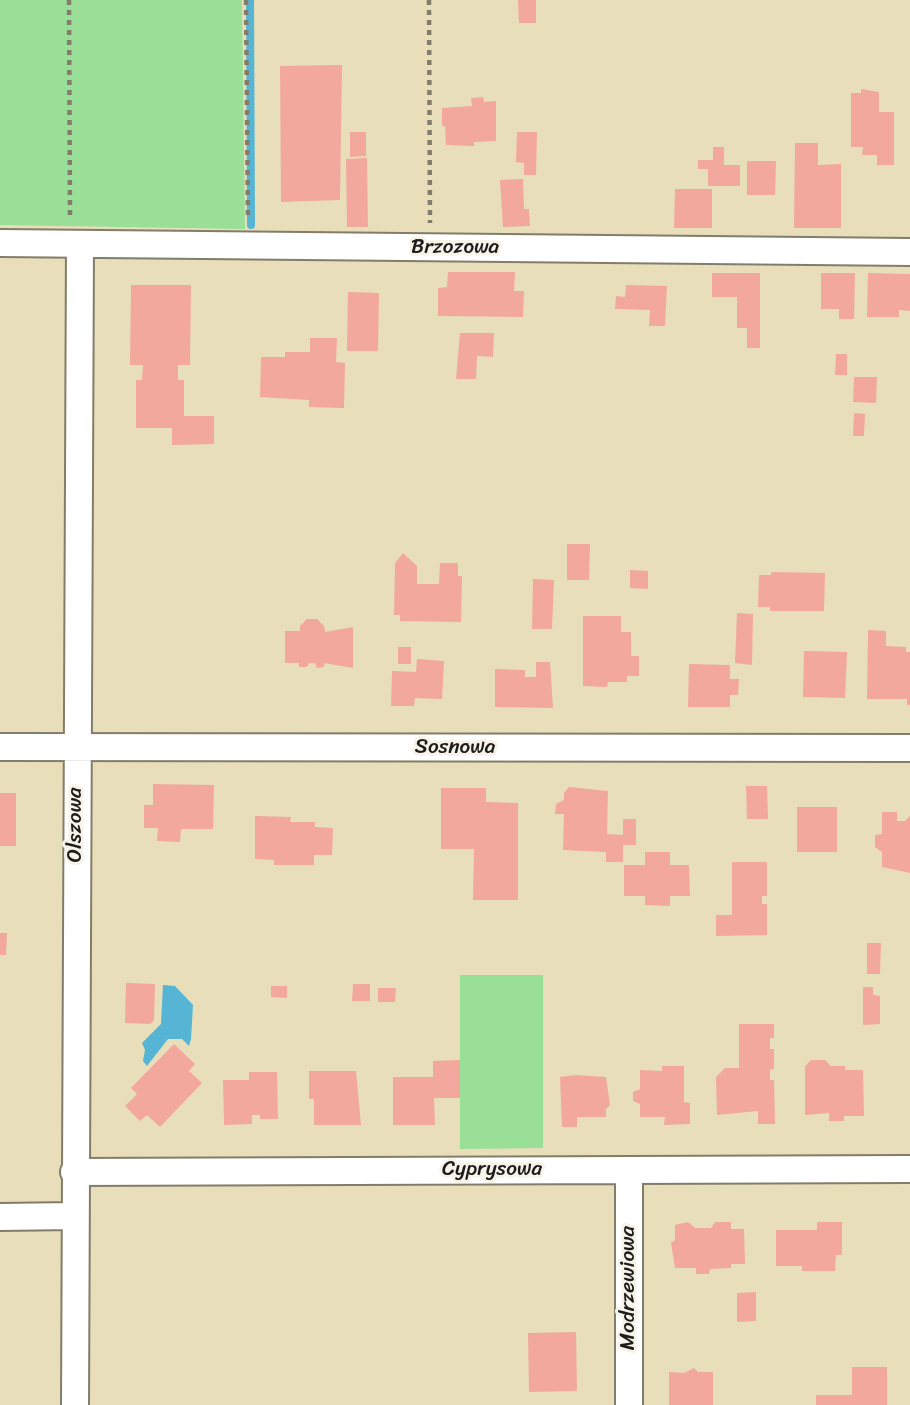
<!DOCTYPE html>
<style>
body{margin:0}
canvas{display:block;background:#e8deb9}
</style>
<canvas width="910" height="1405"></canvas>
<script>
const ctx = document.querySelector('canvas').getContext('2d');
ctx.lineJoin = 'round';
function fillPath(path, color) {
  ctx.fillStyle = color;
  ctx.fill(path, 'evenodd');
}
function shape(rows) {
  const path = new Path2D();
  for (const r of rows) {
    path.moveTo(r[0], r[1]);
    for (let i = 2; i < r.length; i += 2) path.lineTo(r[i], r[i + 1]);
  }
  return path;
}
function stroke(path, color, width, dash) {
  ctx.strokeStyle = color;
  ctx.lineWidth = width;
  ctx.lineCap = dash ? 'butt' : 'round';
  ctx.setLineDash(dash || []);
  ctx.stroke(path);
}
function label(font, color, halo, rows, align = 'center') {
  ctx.font = font + ' Sriracha,sans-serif';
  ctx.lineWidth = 6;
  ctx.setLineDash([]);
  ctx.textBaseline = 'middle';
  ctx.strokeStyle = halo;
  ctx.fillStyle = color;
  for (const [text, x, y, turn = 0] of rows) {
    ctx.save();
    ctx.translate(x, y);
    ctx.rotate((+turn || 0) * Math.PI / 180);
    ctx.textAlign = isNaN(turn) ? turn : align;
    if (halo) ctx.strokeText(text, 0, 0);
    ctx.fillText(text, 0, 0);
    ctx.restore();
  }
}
fillPath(shape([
 [0,0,242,0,245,229,0,225],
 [460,975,543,975,543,1148,460,1149]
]), '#99df98');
fillPath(shape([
 [163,985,175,986,193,1005,191,1039,189,1046,182,1039,168,1039,147,1066,143,1061,145,1050,142,1043,161,1024]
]), '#56b5d4');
stroke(shape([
 [250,0,251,225]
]), '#56b5d4', 8);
fillPath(shape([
 [518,0,536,0,536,23,519,23],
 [342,65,340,200,281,202,280,66],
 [861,89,879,92,879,112,894,112,894,165,877,165,877,155,862,155,863,147,851,147,851,93,861,93],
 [483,97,484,102,496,101,496,141,474,142,474,146,446,145,445,126,442,126,442,108,472,106,471,98],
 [350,132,366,132,366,156,350,157],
 [517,132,537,132,536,175,524,175,524,163,516,162],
 [795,143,818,143,818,165,841,164,841,228,794,228],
 [713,147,724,147,724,165,740,165,740,186,708,186,708,169,698,169,698,160,713,160],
 [367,158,368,227,347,227,346,159],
 [747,161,776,161,775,195,747,195],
 [523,179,524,209,529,209,530,226,503,227,500,180],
 [675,189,712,189,712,228,674,228],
 [448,272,515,272,514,291,524,291,523,317,438,316,438,288,447,287],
 [712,273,760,273,760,348,747,348,747,328,737,328,737,297,712,297],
 [821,273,855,273,854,319,839,319,839,309,821,309],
 [868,273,910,274,910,311,899,310,899,317,867,317],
 [131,285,191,285,190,365,178,365,178,380,184,380,184,416,214,416,214,444,172,445,172,428,136,428,136,380,142,380,143,365,130,365],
 [626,285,667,286,665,326,649,326,650,310,615,309,616,296,625,297],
 [348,292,379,293,378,351,347,351],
 [460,333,494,333,493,357,477,356,476,379,456,379],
 [310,338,337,338,336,362,345,363,344,408,309,407,309,400,260,397,261,357,285,357,285,352,310,352],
 [836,354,847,354,847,375,835,375],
 [854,377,877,377,876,403,853,402],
 [854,413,865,414,864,436,853,436],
 [567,544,590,544,589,580,567,580],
 [403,553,417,566,417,584,439,584,440,563,458,563,458,576,462,576,461,622,400,621,400,615,394,615,395,563],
 [630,570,648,571,648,589,630,588],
 [771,572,825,573,824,611,770,611,770,607,758,607,759,575,771,575],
 [533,579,554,580,552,629,532,629],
 [737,613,753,614,752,665,735,663],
 [583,616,621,616,621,632,631,632,631,656,639,656,639,676,627,676,627,682,608,682,607,687,583,686],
 [307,619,317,619,324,626,325,632,353,627,353,668,324,663,324,667,317,668,315,663,309,663,307,667,299,667,299,663,285,663,285,631,300,631,300,626],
 [868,630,886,631,886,646,906,647,906,652,910,652,910,705,907,705,907,699,867,699],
 [398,647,411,647,411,664,398,664],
 [804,651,847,652,845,698,803,697],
 [417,659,444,661,442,699,415,698,414,706,391,706,392,671,416,672],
 [536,662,550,662,553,708,495,707,495,669,525,670,525,677,536,677],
 [689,664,730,665,730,679,739,679,738,695,730,695,730,707,688,707],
 [153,784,214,785,213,829,181,829,180,842,157,841,158,828,144,828,144,805,153,805],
 [746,786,767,786,768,819,747,819],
 [569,787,608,791,607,834,623,835,623,819,636,819,636,845,623,845,623,862,606,862,606,852,563,850,564,814,555,814,556,804,564,800,564,793],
 [441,788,486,788,486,802,518,803,518,900,473,900,474,849,441,849],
 [0,793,16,793,16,846,0,846],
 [797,807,837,807,837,852,797,852],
 [882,812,897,812,897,821,905,821,910,816,910,873,882,867,882,852,875,847,875,835,882,834],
 [255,816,291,817,290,822,315,822,315,827,333,828,332,855,314,855,314,865,274,865,274,860,255,859],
 [645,852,670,852,670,865,689,865,690,896,670,896,670,906,645,905,645,896,624,896,624,865,645,865],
 [732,862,767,862,767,896,762,896,762,904,767,904,767,935,716,936,716,915,732,915],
 [0,933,7,933,6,955,0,955],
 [867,943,881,943,880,974,867,974],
 [126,983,155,984,154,1020,150,1024,125,1023],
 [353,984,370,984,370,1001,352,1001],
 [271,986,287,986,287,998,271,997],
 [863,987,873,987,873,995,880,996,880,1024,863,1025],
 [378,988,396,988,395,1002,378,1002],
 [739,1024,774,1024,774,1038,770,1038,770,1049,774,1049,774,1069,770,1070,770,1080,774,1080,775,1124,758,1124,758,1111,717,1115,716,1077,725,1068,739,1068],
 [174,1044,195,1064,189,1071,202,1083,160,1127,147,1115,140,1121,125,1106,137,1094,131,1088],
 [460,1060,460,1098,434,1098,435,1125,393,1125,393,1077,433,1077,433,1061],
 [811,1060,825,1060,831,1066,845,1066,845,1070,863,1070,864,1116,844,1116,844,1121,829,1121,829,1113,805,1115,805,1066],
 [662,1066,684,1066,684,1102,690,1103,690,1124,664,1125,665,1117,640,1117,640,1104,633,1101,633,1092,640,1089,640,1070,662,1071],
 [309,1071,356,1071,361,1125,314,1125,314,1099,309,1099],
 [249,1072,277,1072,278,1119,260,1119,260,1115,252,1115,252,1124,224,1125,223,1080,249,1080],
 [575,1075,606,1077,610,1105,606,1109,606,1117,577,1117,577,1127,562,1127,560,1077],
 [688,1222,695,1228,711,1228,715,1222,731,1222,731,1229,744,1229,745,1264,731,1264,731,1268,710,1269,709,1274,696,1274,696,1268,675,1268,671,1243,675,1240,675,1225],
 [817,1222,842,1222,842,1255,836,1255,835,1271,802,1271,802,1266,776,1266,776,1230,817,1230],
 [756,1292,756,1321,737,1322,737,1293],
 [576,1332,577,1391,529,1392,528,1333],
 [852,1367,887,1367,887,1405,816,1405,816,1395,852,1395],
 [694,1368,698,1372,713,1372,713,1405,669,1405,669,1372,684,1373]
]), '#f2a89d');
const minor = shape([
 [0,243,910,252],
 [0,747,910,748],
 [74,1172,910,1169],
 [0,1217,73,1216],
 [75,1405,80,244],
 [629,1405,629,1170]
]);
stroke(minor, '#827d6a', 30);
stroke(shape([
 [69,0,70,219],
 [246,0,248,220],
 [429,0,430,223]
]), '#827d6a', 4.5, [5, 5]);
stroke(minor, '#fff', 26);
label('21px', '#1c1c1c', '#f7f3e8', [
 ["Brzozowa",455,248],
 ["Sosnowa",455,748],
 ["Olszowa",76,825,-90],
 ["Cyprysowa",492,1170],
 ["Modrzewiowa",629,1288,-90]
]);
</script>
